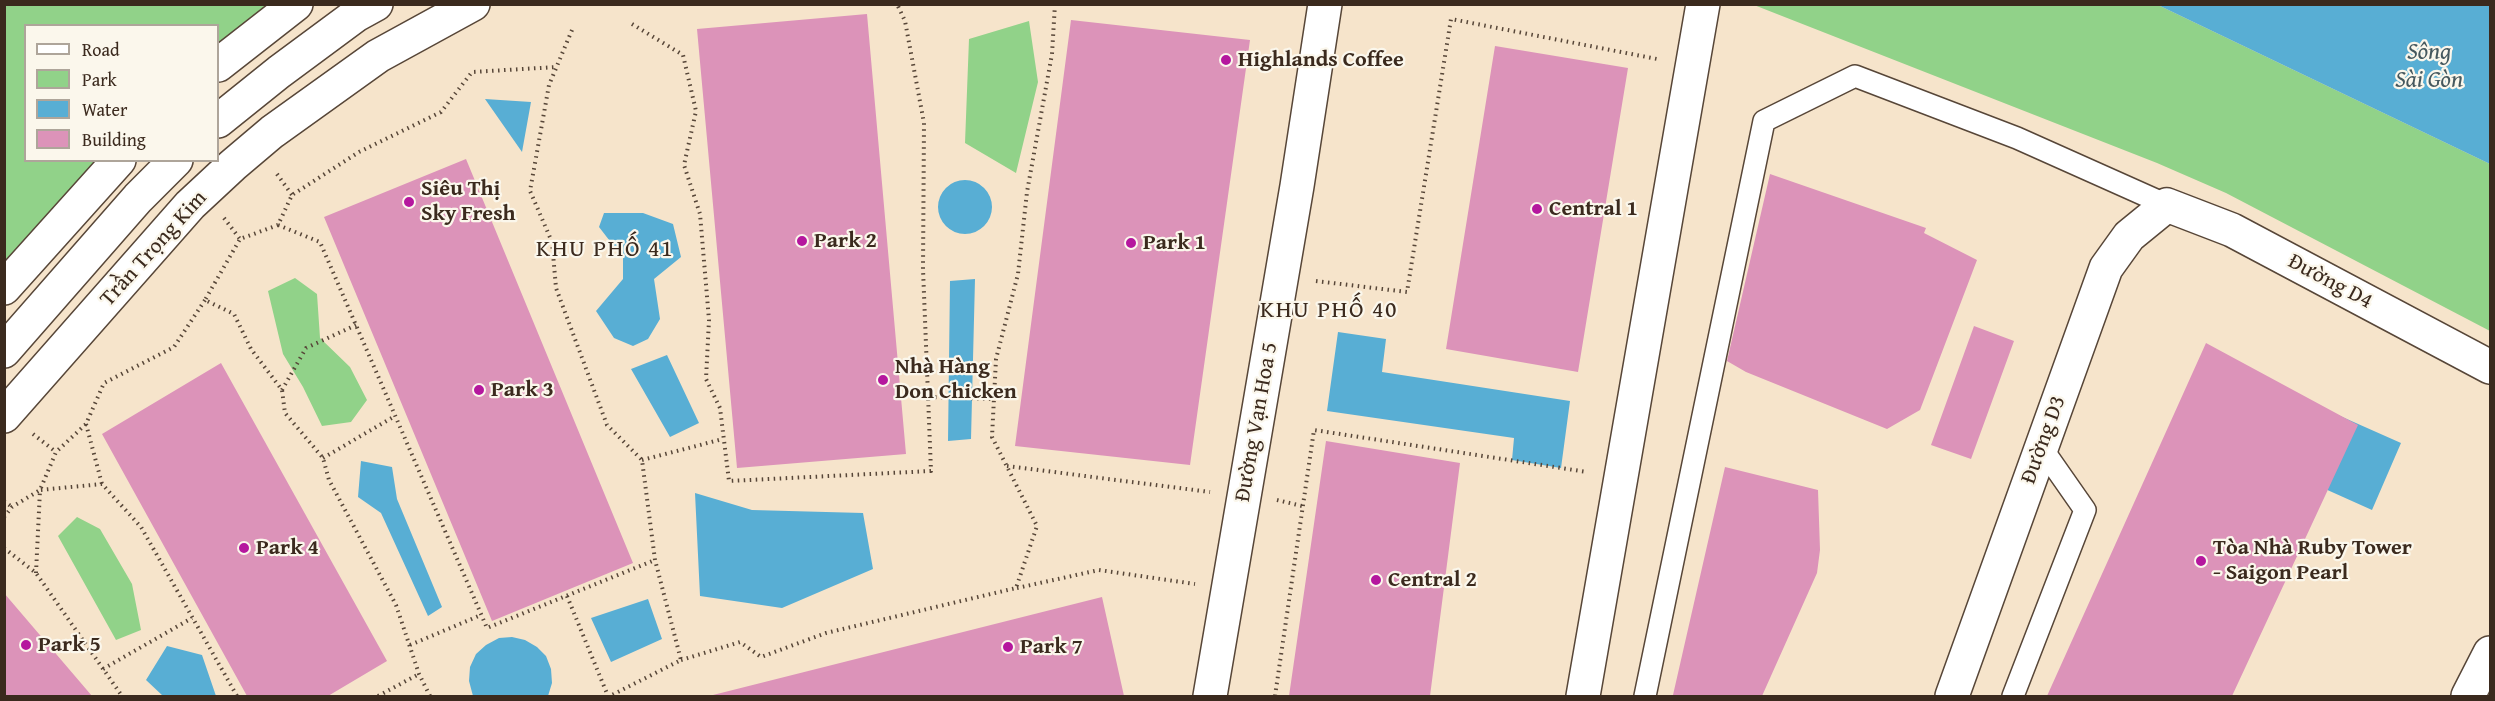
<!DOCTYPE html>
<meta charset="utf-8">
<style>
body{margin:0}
#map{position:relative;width:2495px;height:701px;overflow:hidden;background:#f6e4cb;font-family:"Gentium Book Plus",serif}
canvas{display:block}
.frame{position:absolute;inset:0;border:6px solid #3b2a1e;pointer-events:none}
.legend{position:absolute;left:24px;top:24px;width:195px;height:138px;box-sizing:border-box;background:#fbf7ec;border:2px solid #aea59a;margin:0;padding:8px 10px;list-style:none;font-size:18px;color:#3b2a1e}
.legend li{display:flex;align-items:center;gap:12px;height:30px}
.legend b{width:30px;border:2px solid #aea59a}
</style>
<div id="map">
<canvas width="2495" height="701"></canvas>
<div class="frame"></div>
<ul class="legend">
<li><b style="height:8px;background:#fff"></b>Road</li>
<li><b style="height:16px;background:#91d289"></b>Park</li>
<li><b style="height:16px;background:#58aed4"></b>Water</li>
<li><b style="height:16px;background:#dc93b9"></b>Building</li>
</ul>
</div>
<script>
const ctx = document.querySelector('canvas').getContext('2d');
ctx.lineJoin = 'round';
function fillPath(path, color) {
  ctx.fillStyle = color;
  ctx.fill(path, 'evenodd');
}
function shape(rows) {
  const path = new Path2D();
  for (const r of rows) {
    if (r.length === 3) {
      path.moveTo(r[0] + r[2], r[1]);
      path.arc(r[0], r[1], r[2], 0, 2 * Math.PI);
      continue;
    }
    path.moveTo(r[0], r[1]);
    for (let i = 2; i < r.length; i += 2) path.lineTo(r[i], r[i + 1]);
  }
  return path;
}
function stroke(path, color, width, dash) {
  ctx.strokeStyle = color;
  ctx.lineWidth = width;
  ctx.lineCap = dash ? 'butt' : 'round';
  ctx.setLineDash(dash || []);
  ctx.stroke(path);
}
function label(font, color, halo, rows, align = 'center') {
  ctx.font = font + ' "Gentium Book Plus",serif';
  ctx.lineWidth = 4.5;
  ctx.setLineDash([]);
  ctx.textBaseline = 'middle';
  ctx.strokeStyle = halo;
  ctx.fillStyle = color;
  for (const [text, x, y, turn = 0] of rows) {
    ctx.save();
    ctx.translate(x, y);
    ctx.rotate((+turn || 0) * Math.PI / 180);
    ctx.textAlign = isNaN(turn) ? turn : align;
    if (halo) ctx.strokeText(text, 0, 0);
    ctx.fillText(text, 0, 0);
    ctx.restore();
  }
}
fillPath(shape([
 [4,5,275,5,218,47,218,26,26,26,26,160,99,161,5,267],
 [1754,5,2158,5,2490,164,2490,331,2226,193,2157,163],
 [1029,21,1038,82,1016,173,965,143,969,39],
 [295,278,317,294,320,338,350,367,367,400,351,422,322,426,303,387,283,354,268,291],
 [77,517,100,529,132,584,141,630,116,640,58,536]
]), '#91d289');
fillPath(shape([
 [2158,5,2490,5,2490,164],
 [485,99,531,102,522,152],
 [965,207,27],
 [604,213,643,213,673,224,681,257,654,279,660,319,648,339,633,346,614,338,596,311,623,279,623,258,599,227],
 [975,279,971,439,948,441,950,281],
 [1338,332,1386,339,1382,372,1570,401,1561,468,1512,460,1514,438,1327,411],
 [667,355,699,423,670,437,631,369],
 [2207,357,2401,443,2372,510,2178,423],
 [361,461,392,467,397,499,442,607,428,616,381,513,358,497],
 [695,493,752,510,863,513,873,569,782,608,700,596],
 [648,599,662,639,611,662,591,618],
 [512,637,525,640,537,647,546,656,551,669,552,683,548,696,473,696,469,681,470,667,476,654,486,645,499,638],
 [167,646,202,655,216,696,163,696,146,680]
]), '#58aed4');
fillPath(shape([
 [867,14,906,454,737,468,697,29],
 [1071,20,1250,40,1190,465,1015,446],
 [1495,46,1628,68,1578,372,1446,349],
 [466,159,633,563,492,621,324,217],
 [1770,174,1926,228,1924,233,1977,260,1920,410,1887,429,1746,372,1727,361],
 [1974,326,2014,341,1971,459,1931,445],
 [2206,343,2358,425,2232,696,2047,696],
 [221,363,387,661,328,696,247,696,102,434],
 [1326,441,1460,463,1430,696,1289,696],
 [1725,467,1818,490,1820,550,1817,573,1762,696,1675,696,1673,695],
 [4,593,92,696,4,696],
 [1102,597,1124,696,709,696]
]), '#dc93b9');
const service = shape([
 [1645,696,1764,121,1855,76,2017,138,2167,205],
 [2013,696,2085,510,2041,447]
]);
const minor = shape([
 [218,65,296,4],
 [218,121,279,72,356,15,376,4],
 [4,288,119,160],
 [4,351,138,198,176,160],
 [4,416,190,205,233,165,272,132,378,56,473,4],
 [1210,696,1297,186,1325,4],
 [1583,696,1703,4],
 [1952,696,2106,268,2129,236,2167,205,2232,230,2490,367],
 [2468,696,2490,653]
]);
stroke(service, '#574638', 24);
stroke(minor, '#574638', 36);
stroke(shape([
 [632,24,683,55,696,111,684,165,700,214,709,320,706,379,720,408,729,481,931,471,923,269,924,123,905,21,897,4],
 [572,30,549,85,530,191,552,242,556,288,607,425,642,460,655,560,681,660,610,696],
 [277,174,292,195],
 [224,218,240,239],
 [278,225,320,242,487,628,655,560],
 [1316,281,1407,292,1451,19,1657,59],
 [282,390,306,348,356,325],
 [929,397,994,399],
 [86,424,102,484],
 [33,434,56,452],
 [323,458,395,416],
 [642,460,723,439],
 [1007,466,1210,492],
 [1277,500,1302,506],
 [4,501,12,507],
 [4,517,12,507,40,490,56,452,86,424,104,383,174,347,205,300],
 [4,548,36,573,122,696],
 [36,573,40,490,102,484,141,527,237,696],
 [1017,588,1099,570,1195,584],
 [567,596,608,696],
 [410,645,481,615],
 [681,660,740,642,761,657,826,633,1016,588,1037,526,992,437,996,359,1018,274,1027,192,1052,54,1055,4],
 [103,669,192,618],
 [378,696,419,674],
 [430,696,419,674,396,605,329,480,323,458,285,413,282,390,251,349,234,314,205,300,240,239,278,225,292,195,359,152,441,112,472,72,557,67],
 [1275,696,1314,430,1587,472]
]), '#574638', 4, [1.5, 4.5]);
stroke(service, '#fff', 21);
stroke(minor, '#fff', 33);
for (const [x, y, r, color] of [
 [1226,60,6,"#b5179e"],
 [409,202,6,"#b5179e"],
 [1537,209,6,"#b5179e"],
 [802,241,6,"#b5179e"],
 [1131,243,6,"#b5179e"],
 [883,380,6,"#b5179e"],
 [479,390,6,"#b5179e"],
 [244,548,6,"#b5179e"],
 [2201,561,6,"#b5179e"],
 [1376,580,6,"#b5179e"],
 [26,645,6,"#b5179e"],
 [1008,647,6,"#b5179e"]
]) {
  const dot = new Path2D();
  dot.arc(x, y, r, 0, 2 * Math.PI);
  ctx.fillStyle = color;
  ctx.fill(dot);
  stroke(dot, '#fbf7ec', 2);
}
label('bold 22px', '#3b2a1e', '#fbf7ec', [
 ["Highlands Coffee",1238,60],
 ["Siêu Thị",421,189],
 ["Sky Fresh",421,214],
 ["Central 1",1549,209],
 ["Park 2",814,241],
 ["Park 1",1143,243],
 ["Nhà Hàng",895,367],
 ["Don Chicken",895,392],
 ["Park 3",491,390],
 ["Park 4",256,548],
 ["Tòa Nhà Ruby Tower",2213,548],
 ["- Saigon Pearl",2213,573],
 ["Central 2",1388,580],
 ["Park 5",38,645],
 ["Park 7",1020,647]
], 'left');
label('22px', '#3b2a1e', '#fbf7ec', [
 ["Trần Trọng Kim",154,249,-48],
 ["Đường D4",2330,282,28],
 ["Đường Vạn Hoa 5",1257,422,-80],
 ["Đường D3",2044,440,-70]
]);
label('italic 24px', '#45585e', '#fbf7ec', [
 ["Sông",2429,53],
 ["Sài Gòn",2429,81]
]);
ctx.letterSpacing = '1.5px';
label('24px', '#3b2a1e', '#fbf7ec', [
 ["KHU PHỐ 41",605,250],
 ["KHU PHỐ 40",1329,311]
]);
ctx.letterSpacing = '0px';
</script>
